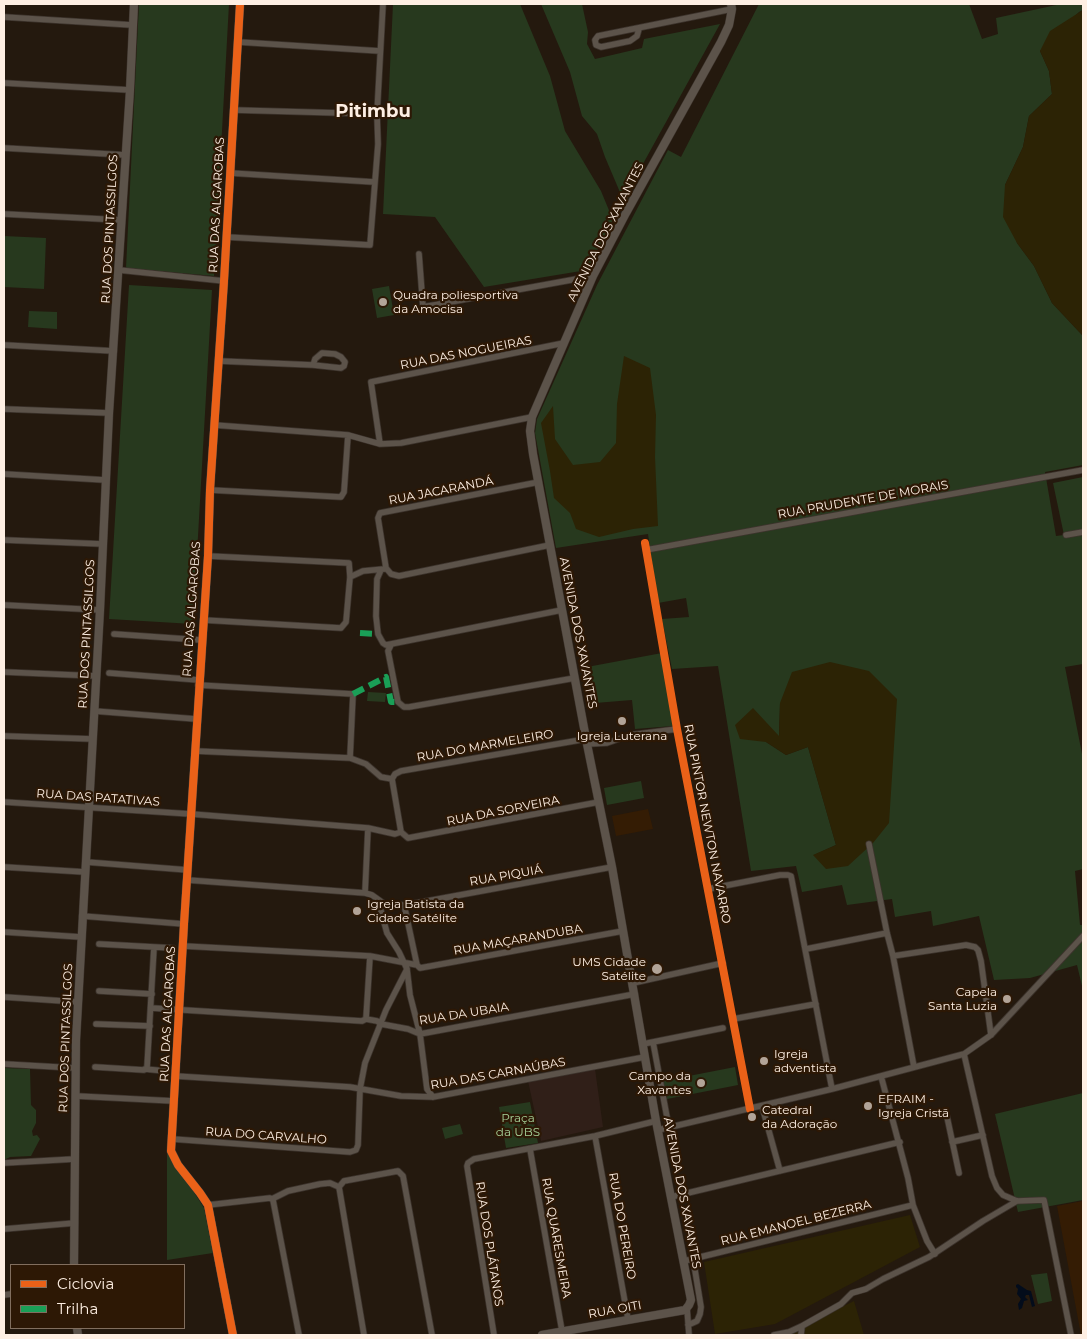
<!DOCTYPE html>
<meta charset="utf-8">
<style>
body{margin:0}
#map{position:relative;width:1087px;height:1339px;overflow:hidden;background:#24190e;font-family:Montserrat,sans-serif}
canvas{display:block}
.frame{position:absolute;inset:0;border:5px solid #feefe3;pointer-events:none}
.legend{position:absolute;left:10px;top:1264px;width:175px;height:65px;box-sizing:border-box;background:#2d1805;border:1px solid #816e5e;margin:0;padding:6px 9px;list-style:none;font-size:15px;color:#feefe3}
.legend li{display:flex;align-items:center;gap:10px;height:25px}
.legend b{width:25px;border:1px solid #816e5e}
</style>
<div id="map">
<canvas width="1087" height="1339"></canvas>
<div class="frame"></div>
<ul class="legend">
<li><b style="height:6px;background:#ea6118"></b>Ciclovia</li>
<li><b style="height:6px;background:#1a9f57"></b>Trilha</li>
</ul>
</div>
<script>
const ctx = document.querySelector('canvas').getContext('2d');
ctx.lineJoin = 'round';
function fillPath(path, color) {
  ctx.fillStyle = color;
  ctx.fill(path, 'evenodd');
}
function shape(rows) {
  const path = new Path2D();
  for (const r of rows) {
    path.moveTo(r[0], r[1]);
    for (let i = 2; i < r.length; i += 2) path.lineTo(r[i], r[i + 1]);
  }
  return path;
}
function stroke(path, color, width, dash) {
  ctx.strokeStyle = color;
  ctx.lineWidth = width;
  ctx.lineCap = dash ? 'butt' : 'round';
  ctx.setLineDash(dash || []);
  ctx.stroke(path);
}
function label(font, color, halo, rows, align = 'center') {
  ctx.font = font + ' Montserrat,sans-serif';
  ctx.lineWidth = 4.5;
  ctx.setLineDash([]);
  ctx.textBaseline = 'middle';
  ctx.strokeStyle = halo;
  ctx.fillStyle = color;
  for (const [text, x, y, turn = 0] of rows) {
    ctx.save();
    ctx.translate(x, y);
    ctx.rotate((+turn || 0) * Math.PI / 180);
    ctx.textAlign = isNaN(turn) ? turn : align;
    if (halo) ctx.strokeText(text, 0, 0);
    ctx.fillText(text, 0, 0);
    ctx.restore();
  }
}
fillPath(shape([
 [648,809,653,829,616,836,612,816],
 [1083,1201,1083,1335,1081,1335,1057,1206]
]), '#341c04');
fillPath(shape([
 [595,1069,603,1127,541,1141,528,1081]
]), '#301f18');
fillPath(shape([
 [139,4,229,4,214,276,126,268],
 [393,4,520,4,550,76,565,131,601,191,613,220,587,270,484,287,435,217,383,214],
 [541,4,582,4,588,32,587,44,595,59,642,48,644,39,720,24,644,162,625,204,605,157,597,134,582,116,570,72],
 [759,4,969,4,982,39,998,34,996,18,1061,4,1083,4,1083,10,1079,12,1040,51,1049,71,1052,94,1029,116,1023,147,1005,185,1017,243,1034,266,1052,303,1083,336,1083,465,1045,472,1056,536,1064,535,1053,483,1083,477,1083,532,1067,536,1083,535,1083,664,1065,667,1083,759,1083,869,1075,871,1080,925,1083,925,1083,990,1077,965,1030,978,994,980,979,916,933,926,931,911,895,917,892,899,847,905,842,885,802,892,796,866,751,871,718,666,672,669,662,619,689,617,686,598,658,603,648,534,556,548,535,433,537,419,597,285,668,150,681,157],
 [780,703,873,843,814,855,836,845,808,747,786,755,766,742,779,737],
 [4,236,46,238,44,289,4,287],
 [129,285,212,290,193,624,109,619],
 [389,286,394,315,377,318,372,289],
 [29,311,57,312,57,329,28,327],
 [662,653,673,726,635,729,632,700,595,703,587,667],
 [368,692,386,693,385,702,367,701],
 [641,781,644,798,607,805,604,788],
 [735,1067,738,1085,667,1099,663,1081],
 [4,1068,30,1069,31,1105,36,1110,36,1123,32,1131,33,1136,37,1135,40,1139,31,1156,10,1157,4,1160],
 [1083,1093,1083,1200,1018,1212,995,1114],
 [530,1102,538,1143,506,1148,499,1107],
 [460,1124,463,1134,445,1139,442,1128],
 [167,1153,169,1153,204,1208,213,1253,167,1260],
 [1047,1273,1052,1301,1038,1304,1031,1275]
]), '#27391e');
fillPath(shape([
 [1083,10,1083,336,1052,303,1034,266,1017,243,1003,217,1005,185,1023,147,1029,116,1052,94,1049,71,1040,51,1050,31],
 [624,356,650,368,656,415,655,457,658,526,633,529,599,537,576,529,570,513,554,498,550,471,541,423,553,406,555,439,573,465,600,462,616,443,617,404],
 [830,662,869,671,897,699,889,823,873,843,848,866,826,869,813,855,836,845,808,747,786,755,766,742,740,739,735,725,753,708,779,736,780,703,792,672],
 [910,1215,920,1247,775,1324,715,1334,704,1262],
 [854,1301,864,1335,785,1335]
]), '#2c2305');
fillPath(shape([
 [1018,1284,1027,1290,1031,1291,1035,1306,1032,1307,1029,1295,1026,1295,1025,1297,1028,1300,1024,1301,1022,1308,1019,1310,1018,1304,1021,1299,1017,1294,1018,1289,1016,1287,1016,1285]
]), '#030c1b');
const street = shape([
 [4,17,132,25],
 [639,29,637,36,630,41,601,47,596,45,595,40,598,36,732,9],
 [238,42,380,51],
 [4,83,130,90],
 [233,110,377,114],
 [4,148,126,155],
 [230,173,374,182],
 [4,214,121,220],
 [226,237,370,245,378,144,377,114,383,4],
 [419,254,423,307,593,276],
 [119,270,224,281],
 [4,345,114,351],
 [219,361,313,365,341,368,344,366,345,362,341,357,335,354,322,353,315,359,313,365],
 [4,409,109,413],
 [214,425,348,435,380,444,401,443,532,417],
 [380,444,371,382,564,343],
 [4,474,105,480],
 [539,482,380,513,378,518,386,568,391,574,399,576,550,545],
 [210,490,341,497,344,492,348,435],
 [1066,535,1083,532],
 [4,540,103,544],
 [645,543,677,729,750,1109],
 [646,550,1083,470],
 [381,570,377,579,376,616,378,634,383,643,386,645,562,610],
 [350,577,363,571,384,569],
 [4,605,100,610],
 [203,620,341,628,346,622,350,577,349,563,208,556],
 [114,634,201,640],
 [391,645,388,651,398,702,404,707,409,707,575,678],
 [4,672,97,676],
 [109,673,199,680],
 [198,685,353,694,350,758],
 [94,711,196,719],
 [4,736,93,739],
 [587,744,607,743,630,735,677,729],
 [195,751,350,758,366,764,381,777,392,779],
 [392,779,401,832,408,838,599,802],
 [392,779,395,774,401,771,586,739],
 [4,802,191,814,368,828,395,834,401,832],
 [869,844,887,933,893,956,914,1067],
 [86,862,188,870],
 [4,867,85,872],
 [612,867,411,904,407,906,405,909,417,965,420,968,623,931],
 [187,880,365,893,372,895,386,905,405,905,407,906],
 [708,889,780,875,788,875,791,876,832,1089],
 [365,893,368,828],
 [378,900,387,933,399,952,407,969,410,995,420,1034,427,1089,433,1097],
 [82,916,184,924],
 [4,932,81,937],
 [99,944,173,948],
 [183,946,370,956,417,965],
 [806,949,887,933],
 [893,956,966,945,975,947,978,950,981,961,991,1035],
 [633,983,723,963],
 [99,991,152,994],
 [4,997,78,1002],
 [151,1008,362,1021,366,1019,377,1021,381,1024,408,1029,420,1034,635,994],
 [366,1019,370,956],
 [733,1019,816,1004],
 [96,1024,150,1026],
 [653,1042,669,1128],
 [643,1044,723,1028],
 [964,1054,992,1176,997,1188,1003,1195,1017,1201,1044,1200,1071,1335],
 [4,1064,75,1068],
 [95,1067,144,1070,147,1068,154,947],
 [145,1069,165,1071],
 [175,1076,350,1087,401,1096,433,1097,645,1057],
 [881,1076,908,1178,913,1205,927,1241,935,1254],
 [76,1096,174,1101],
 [762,1106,780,1171],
 [946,1112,959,1173],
 [658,1130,832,1089,964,1054,991,1035,1083,936],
 [595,1136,628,1319],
 [172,1139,350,1152,356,1150,358,1145,360,1089,365,1063,386,1010,407,969],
 [952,1142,983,1135],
 [530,1149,562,1331],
 [4,1163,75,1159],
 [671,1197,900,1142],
 [272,1199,288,1191,320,1184,330,1183,339,1187],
 [208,1205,270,1198,273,1200,299,1335],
 [4,1229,75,1223],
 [684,1261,913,1205],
 [4,1295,11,1294],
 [687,1308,689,1335],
 [688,1325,697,1321,700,1314,701,1307,693,1258],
 [364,1335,339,1187,344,1181,398,1171,403,1176,432,1335],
 [494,1335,467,1166,468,1163,474,1159,595,1136,656,1121],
 [774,1335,789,1332,802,1326,841,1304,852,1293,866,1289,883,1279,929,1257,983,1221,1017,1201],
 [801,1335,802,1326]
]);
const secondary = shape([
 [74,1265,76,1040,100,610,109,413,130,90,134,4],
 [77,1328,78,1335],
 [233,1335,208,1205,200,1193,178,1165,171,1151,184,924,208,556,210,490,224,281,240,4],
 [542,1335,685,1310,689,1305,691,1300,656,1121,612,867,587,744,533,454,530,431,532,417,593,276,626,213,721,42,729,25,732,9,731,4]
]);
stroke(street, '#3d342d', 7);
stroke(secondary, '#3d342d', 9);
stroke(street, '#5c534a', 5.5);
stroke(secondary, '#5c534a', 8);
stroke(shape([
 [360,633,378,634],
 [353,694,386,677,391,702,398,702]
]), '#1a9f57', 6, [12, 6]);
stroke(shape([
 [645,543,677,729,750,1109],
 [233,1335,208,1205,200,1193,178,1165,171,1151,184,924,208,556,210,490,224,281,240,4]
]), '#ea6118', 8);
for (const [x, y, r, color] of [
 [383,302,5,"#b2a498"],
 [622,721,5,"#b2a498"],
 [357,911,5,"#b2a498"],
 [657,969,6,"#b2a498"],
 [1007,999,5,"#b2a498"],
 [764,1061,5,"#b2a498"],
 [701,1083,5,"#b2a498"],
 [868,1106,5,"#b2a498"],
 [752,1117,5,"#b2a498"]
]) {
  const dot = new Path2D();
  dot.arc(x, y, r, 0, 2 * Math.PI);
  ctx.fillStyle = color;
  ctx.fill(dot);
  stroke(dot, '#2d1805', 2);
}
label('12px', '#feefe3', '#2d1805', [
 ["RUA DAS ALGAROBAS",217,205,-87],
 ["RUA DOS PINTASSILGOS",110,229,-87],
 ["AVENIDA DOS XAVANTES",606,232,-63],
 ["RUA DAS NOGUEIRAS",466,353,-11],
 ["RUA JACARANDÁ",441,491,-11],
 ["RUA PRUDENTE DE MORAIS",863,500,-10],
 ["RUA DAS ALGAROBAS",192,609,-86],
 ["AVENIDA DOS XAVANTES",578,633,79],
 ["RUA DOS PINTASSILGOS",87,634,-87],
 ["RUA DO MARMELEIRO",485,746,-10],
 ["RUA DAS PATATIVAS",98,798,4],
 ["RUA DA SORVEIRA",503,811,-11],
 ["RUA PINTOR NEWTON NAVARRO",707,824,79],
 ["RUA PIQUIÁ",506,876,-10],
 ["RUA MAÇARANDUBA",518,940,-10],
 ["RUA DAS ALGAROBAS",168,1014,-87],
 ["RUA DA UBAIA",464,1014,-9],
 ["RUA DOS PINTASSILGOS",66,1038,-88],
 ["RUA DAS CARNAÚBAS",498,1074,-10],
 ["RUA DO CARVALHO",266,1136,4],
 ["AVENIDA DOS XAVANTES",682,1193,79],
 ["RUA EMANOEL BEZERRA",796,1223,-14],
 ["RUA DO PEREIRO",622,1226,80],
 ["RUA QUARESMEIRA",556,1238,80],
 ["RUA DOS PLÁTANOS",489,1244,81],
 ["RUA OITI",615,1310,-10]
]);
label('12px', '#feefe3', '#2d1805', [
 ["Quadra poliesportiva",393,295],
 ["da Amocisa",393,309],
 ["Igreja Luterana",622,736,"center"],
 ["Igreja Batista da",367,904],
 ["Cidade Satélite",367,918],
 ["UMS Cidade",646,962,"right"],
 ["Satélite",646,976,"right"],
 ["Capela",997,992,"right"],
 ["Santa Luzia",997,1006,"right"],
 ["Igreja",774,1054],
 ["adventista",774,1068],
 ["Campo da",691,1076,"right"],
 ["Xavantes",691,1090,"right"],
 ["EFRAIM -",878,1099],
 ["Igreja Cristã",878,1113],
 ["Catedral",762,1110],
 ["da Adoração",762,1124]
], 'left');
label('12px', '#a5d098', '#2d1805', [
 ["Praça",518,1118],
 ["da UBS",518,1132]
]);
label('bold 18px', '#feefe3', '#2d1805', [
 ["Pitimbu",373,112]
]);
</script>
